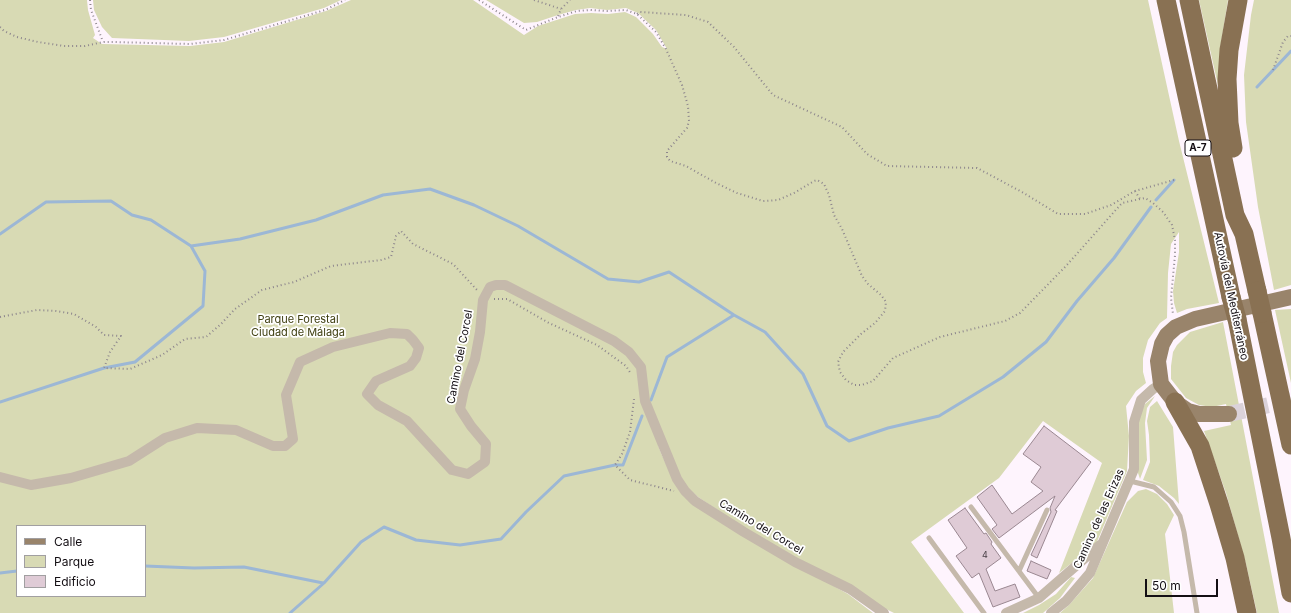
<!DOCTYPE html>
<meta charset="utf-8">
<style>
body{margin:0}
#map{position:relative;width:1291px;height:613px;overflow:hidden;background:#fef4fd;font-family:Inter,sans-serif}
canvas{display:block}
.legend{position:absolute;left:16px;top:525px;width:130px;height:72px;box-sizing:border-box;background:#fff;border:1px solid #a19fa1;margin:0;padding:5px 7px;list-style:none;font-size:12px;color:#140f14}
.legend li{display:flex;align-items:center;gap:8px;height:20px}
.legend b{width:20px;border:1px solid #a19fa1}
.scale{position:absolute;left:1145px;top:579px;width:73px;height:18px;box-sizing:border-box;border:2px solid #140f14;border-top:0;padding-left:5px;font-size:12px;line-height:14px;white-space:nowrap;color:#140f14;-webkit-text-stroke:3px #fff;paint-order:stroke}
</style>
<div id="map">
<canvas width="1291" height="613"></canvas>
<ul class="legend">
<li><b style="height:5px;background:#99846b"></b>Calle</li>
<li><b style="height:11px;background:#d8dab4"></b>Parque</li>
<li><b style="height:11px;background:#dfcbd6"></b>Edificio</li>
</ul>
<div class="scale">50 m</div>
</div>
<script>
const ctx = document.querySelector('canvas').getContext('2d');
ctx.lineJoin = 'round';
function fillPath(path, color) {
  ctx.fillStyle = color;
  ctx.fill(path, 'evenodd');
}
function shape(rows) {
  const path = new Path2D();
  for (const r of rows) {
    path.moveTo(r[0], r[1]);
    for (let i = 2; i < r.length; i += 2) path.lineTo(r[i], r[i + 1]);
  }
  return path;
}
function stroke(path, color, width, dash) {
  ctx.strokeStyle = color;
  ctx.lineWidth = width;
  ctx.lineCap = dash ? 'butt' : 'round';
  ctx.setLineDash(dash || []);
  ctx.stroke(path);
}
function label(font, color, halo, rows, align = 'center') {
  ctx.font = font + ' Inter,sans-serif';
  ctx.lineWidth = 3.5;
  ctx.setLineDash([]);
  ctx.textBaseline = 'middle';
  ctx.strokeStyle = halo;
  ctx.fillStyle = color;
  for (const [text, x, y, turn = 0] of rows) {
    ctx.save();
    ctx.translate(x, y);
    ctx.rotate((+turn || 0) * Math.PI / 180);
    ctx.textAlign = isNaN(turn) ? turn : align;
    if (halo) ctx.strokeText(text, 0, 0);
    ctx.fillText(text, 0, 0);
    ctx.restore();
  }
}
fillPath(shape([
 [0,0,87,0,88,10,95,35,93,38,102,44,190,46,224,42,326,11,351,0,473,0,524,35,538,26,575,14,591,13,608,14,625,12,636,17,653,34,662,47,667,49,656,30,638,13,626,8,607,10,590,8,576,10,558,15,537,22,524,23,486,0,1148,0,1179,141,1219,303,1187,309,1177,313,1174,303,1173,291,1179,252,1179,232,1171,244,1168,273,1167,318,1160,323,1148,340,1143,358,1143,372,1146,383,1136,391,1126,406,1129,436,1127,471,1096,544,1059,573,1102,463,1043,421,999,478,911,542,964,613,894,613,880,606,849,585,796,558,746,529,698,497,688,488,679,475,666,443,658,445,661,453,675,484,693,504,743,536,848,594,873,613,0,613],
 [17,526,145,526,145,596,17,596],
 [93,0,341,0,324,8,224,37,189,41,112,38,102,27,94,10],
 [1199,0,1228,0,1220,49,1219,90],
 [1254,0,1291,0,1291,285,1274,290,1258,207,1246,122,1244,75,1251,15],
 [1291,309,1291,383,1275,310],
 [1223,322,1279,613,1257,613,1246,564,1226,493,1204,431,1231,425,1226,404,1212,407,1199,405,1186,398,1171,379,1171,366,1173,352,1177,345,1190,332],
 [1155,396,1147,408,1145,423,1147,460,1140,479,1137,470,1139,416,1145,404],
 [1157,401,1173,427,1179,504,1174,498,1159,486,1143,480,1150,462,1149,435,1147,421,1150,407],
 [1146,489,1157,494,1167,504,1174,515,1165,534,1174,613,1060,613,1069,605,1093,578,1127,502,1138,491],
 [1071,577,1075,578,1060,598,1043,613,1023,613,1039,605,1056,594]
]), '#d8dab4');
stroke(shape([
 [1257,87,1291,51],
 [1156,200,1174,180],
 [0,234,46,202,111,201,132,215,151,220,191,246,240,239,316,220,383,195,430,189,474,205,518,226,608,279,639,282,669,272,734,315,765,332,803,374,827,426,849,441,888,428,939,416,1003,377,1046,342,1077,301,1114,258,1151,207],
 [651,400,667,357,734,315],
 [0,402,104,368,135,362,203,306,205,271,191,246],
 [145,566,194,568,244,567,323,583],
 [0,573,17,571],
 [290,613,324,583,361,542,384,527,416,540,460,545,501,539,526,512,564,476,615,465,623,465,642,416]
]), '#9cb7d5', 3);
const building = shape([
 [1044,426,1091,462,1055,510,1057,511,1037,558,1031,555,1051,512,1050,508,1055,496,999,538,992,529,997,525,977,497,992,485,1012,514,1043,491,1031,482,1041,467,1023,454,1044,426],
 [965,508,984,534,986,533,992,542,991,544,1001,558,986,569,995,591,1015,584,1020,597,993,607,979,573,972,578,956,556,967,548,948,520,965,508],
 [1031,561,1051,570,1047,579,1027,571,1031,561]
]);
fillPath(building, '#dfcbd6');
stroke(building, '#9a8791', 1);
stroke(shape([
 [1229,414,1291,400]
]), '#dbd2da', 16, [16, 8]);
stroke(shape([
 [90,0,91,10,103,42],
 [479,0,526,30,558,17,577,11,590,10,607,11,626,10,637,14,656,32,666,49,682,85,688,106,689,121,687,128,667,151,667,157,670,161,686,166,716,183,737,193,763,201,778,200,794,193,814,181,817,180,824,184,829,195,834,215,842,229,862,276,868,284,881,295,886,302,885,311,875,323,861,334,843,352,838,362,840,372,846,380,854,385,862,385,873,381,893,358,940,337,1005,321,1020,313,1066,266,1122,203,1140,199,1145,198,1153,203,1163,212,1172,225,1175,240,1175,255,1171,298,1173,314],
 [534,0,561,9],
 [637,14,640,12,686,15,708,22,734,47,773,95,842,127,867,154,887,166,977,168,1022,192,1058,214,1085,214,1111,205,1135,191,1174,180],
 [558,16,561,9,570,0],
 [0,27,4,31,17,37,38,42,64,46,85,46,103,42,113,42,190,44,224,40,325,10,345,0],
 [1273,70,1283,42,1288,36,1291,36],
 [1135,191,1140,199],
 [494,299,507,299,549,323,597,345,626,366,631,374],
 [0,317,37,310,56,311,74,314,96,327,104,335,121,336,110,352,104,368,130,369,162,355,185,339,206,337,221,324,235,309,262,290,294,282,331,266,381,260,391,257,396,236,401,231,413,244,453,264,477,290],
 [634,399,630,432,622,454,615,465,630,480,674,491]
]), '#8d868d', 2, [1, 3]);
stroke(shape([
 [1130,481,1154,487,1171,502,1180,516,1184,532,1197,613],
 [971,507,1039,598],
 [929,538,984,613],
 [1019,571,1047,510]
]), '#c5b9ab', 5);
stroke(shape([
 [0,477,31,485,71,478,129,461,165,438,197,428,236,430,273,446,285,446,293,439,286,395,300,362,333,347,390,333,407,334,413,340,419,348,416,358,410,366,376,381,367,394,378,405,407,421,452,470,468,474,485,462,486,444,471,426,460,409,464,390,475,359,480,332,483,300,490,287,496,285,505,285,614,341,629,352,641,367,645,401,677,479,685,491,695,501,744,532,795,562,850,589,884,613],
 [1006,613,1039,598,1100,545],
 [1051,613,1066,601,1090,573,1134,469,1134,422,1141,400,1153,389,1161,384]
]), '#c5b9ab', 10);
stroke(shape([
 [1229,414,1199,414,1188,411,1175,402,1161,384,1158,361,1162,344,1167,335,1176,327,1195,319,1291,297]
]), '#99846b', 16);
stroke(shape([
 [1166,0,1231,297],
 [1189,0,1235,215,1244,234,1257,291],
 [1233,148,1229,123,1227,79,1229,50,1238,0],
 [1262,313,1291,445],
 [1237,319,1281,538,1291,593],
 [1175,402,1200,446,1219,504,1235,558,1247,613]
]), '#897153', 19);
stroke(shape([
 [1257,291,1262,313],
 [1231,297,1237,319]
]), '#897153', 19);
label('9px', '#473e44', null, [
 ["4",985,555]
]);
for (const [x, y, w] of [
 [1198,148,26]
]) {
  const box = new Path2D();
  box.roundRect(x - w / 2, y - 8, w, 16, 3);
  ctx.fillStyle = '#fff';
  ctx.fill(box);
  stroke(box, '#140f14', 1);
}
label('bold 10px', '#140f14', null, [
 ["A-7",1198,148]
]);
label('11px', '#140f14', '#fff', [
 ["Autovía del Mediterráneo",1231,296,78],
 ["Camino del Corcel",460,357,-79],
 ["Camino de las Erizas",1099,519,-66],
 ["Camino del Corcel",761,527,31]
]);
label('11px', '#404012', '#fff', [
 ["Parque Forestal",298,320],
 ["Ciudad de Málaga",298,333]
]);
</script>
